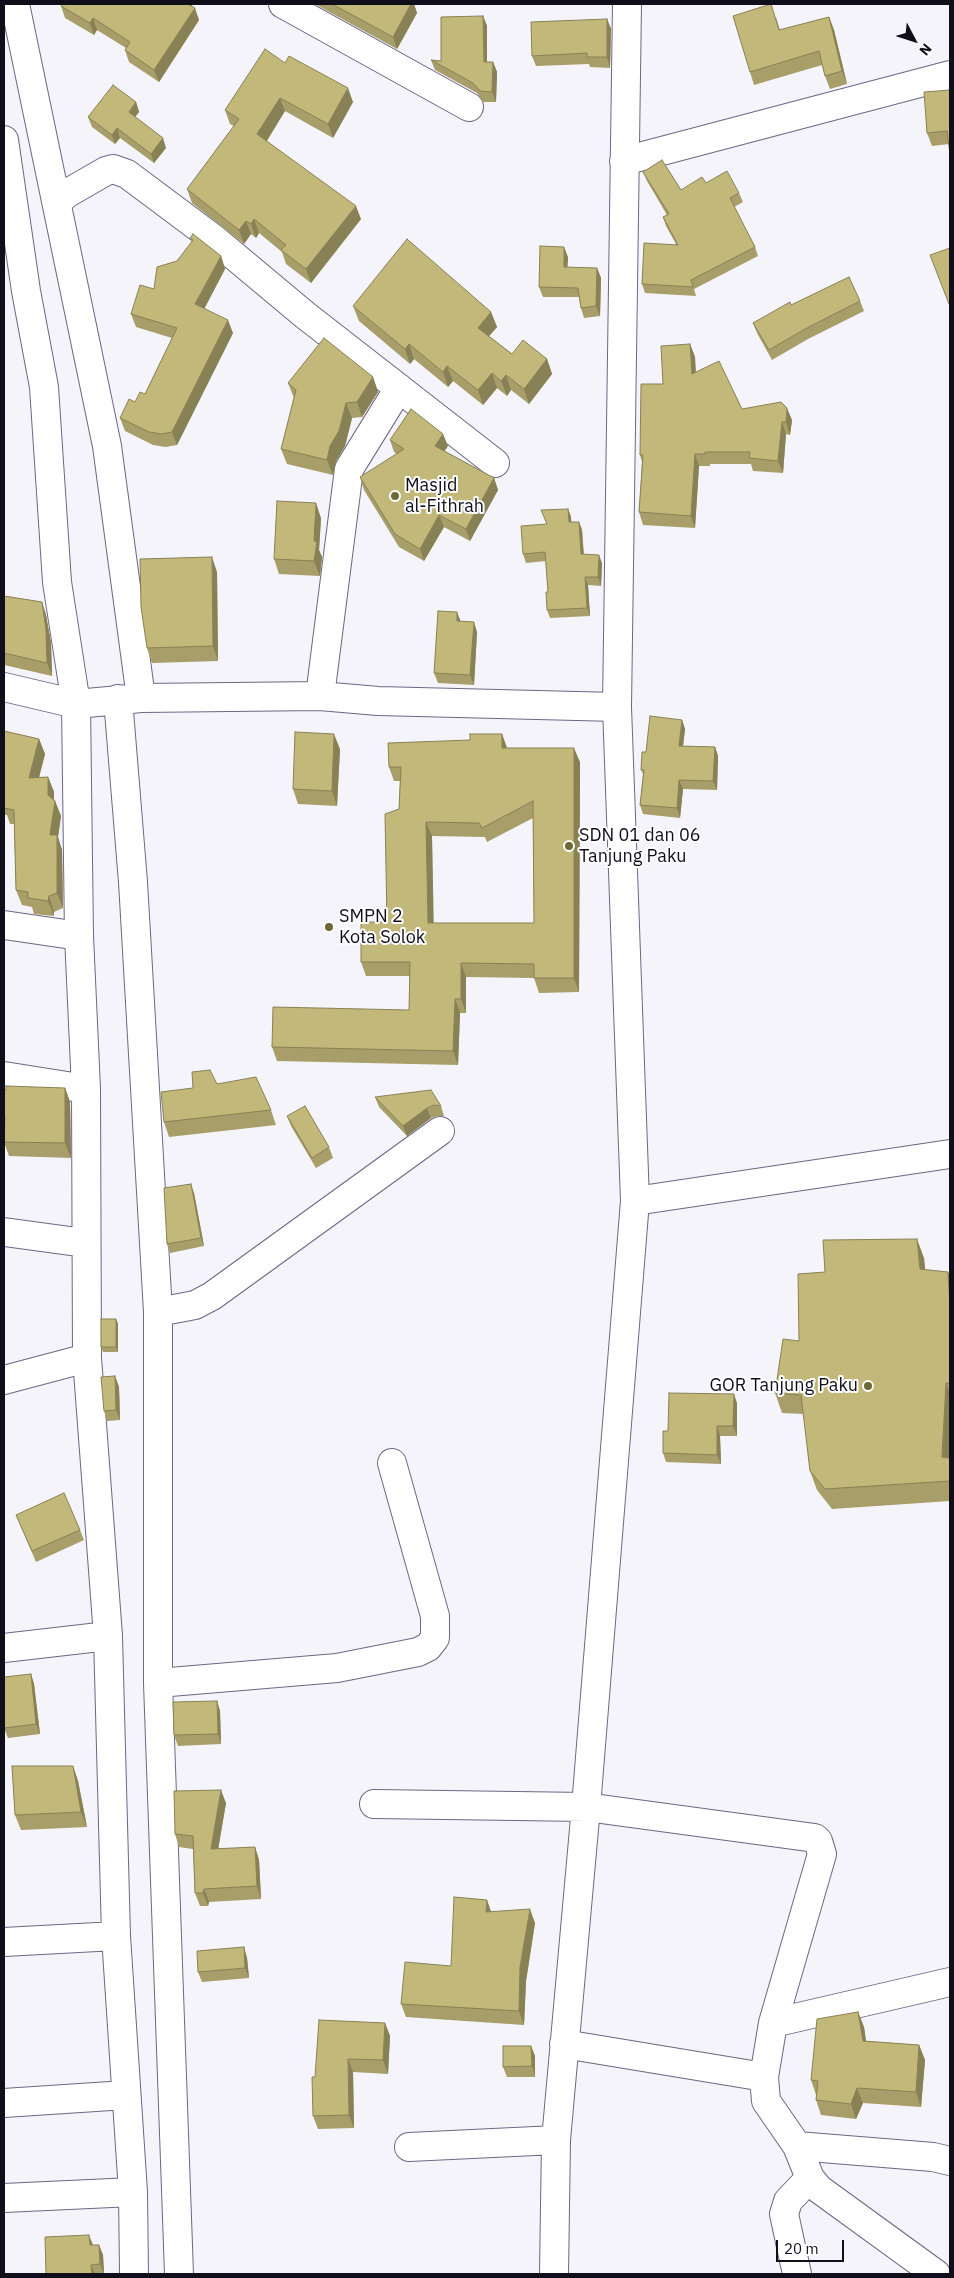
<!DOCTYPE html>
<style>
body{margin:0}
#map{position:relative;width:954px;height:2278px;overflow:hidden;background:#f5f4fb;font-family:"IBM Plex Sans",sans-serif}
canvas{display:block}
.frame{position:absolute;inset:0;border:5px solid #100e1a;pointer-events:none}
.north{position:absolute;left:889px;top:15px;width:50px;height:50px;-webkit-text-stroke:4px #fff;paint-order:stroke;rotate:130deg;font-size:14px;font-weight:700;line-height:20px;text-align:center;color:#100e1a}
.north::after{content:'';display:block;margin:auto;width:18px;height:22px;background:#100e1a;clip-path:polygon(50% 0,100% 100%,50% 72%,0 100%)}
.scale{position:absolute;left:776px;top:2240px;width:68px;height:22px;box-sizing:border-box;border:2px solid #100e1a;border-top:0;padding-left:6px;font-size:15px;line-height:18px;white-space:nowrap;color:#100e1a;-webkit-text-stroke:4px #fff;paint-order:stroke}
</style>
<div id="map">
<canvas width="954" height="2278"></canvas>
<div class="frame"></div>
<div class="north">N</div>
<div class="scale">20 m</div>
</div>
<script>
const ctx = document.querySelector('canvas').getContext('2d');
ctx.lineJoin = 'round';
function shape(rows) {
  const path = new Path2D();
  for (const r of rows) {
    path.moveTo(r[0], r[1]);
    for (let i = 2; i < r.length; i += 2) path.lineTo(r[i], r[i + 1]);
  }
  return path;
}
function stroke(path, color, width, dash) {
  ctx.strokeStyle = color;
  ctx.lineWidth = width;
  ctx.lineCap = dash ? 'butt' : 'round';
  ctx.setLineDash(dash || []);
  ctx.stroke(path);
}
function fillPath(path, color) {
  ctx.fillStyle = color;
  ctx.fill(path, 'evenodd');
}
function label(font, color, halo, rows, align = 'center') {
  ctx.font = font + ' "IBM Plex Sans",sans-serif';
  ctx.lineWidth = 4;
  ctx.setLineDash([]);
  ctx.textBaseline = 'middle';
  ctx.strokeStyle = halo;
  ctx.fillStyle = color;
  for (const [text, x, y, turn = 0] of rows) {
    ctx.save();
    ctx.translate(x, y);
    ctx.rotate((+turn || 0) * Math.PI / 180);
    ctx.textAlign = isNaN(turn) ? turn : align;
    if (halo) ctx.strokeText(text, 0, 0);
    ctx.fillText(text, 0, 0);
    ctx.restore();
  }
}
const minor = shape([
 [15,4,107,446,141,698],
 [283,4,469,107],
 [4,140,26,291,44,387,57,582,76,704,79,936,86,1089,87,1358,108,1636,116,1936,133,2192,134,2274],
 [624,161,950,75],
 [58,202,66,194,106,171,113,169,127,174,214,239,305,315,495,463],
 [4,687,76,704,141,698,320,696,378,701,617,707],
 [320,696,349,469,399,388],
 [118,699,133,882,158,1312,158,1683,179,2274],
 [4,925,79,936],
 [4,1076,86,1089],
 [635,1201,950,1154],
 [4,1232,85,1243],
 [158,1312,195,1305,212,1296,440,1131],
 [4,1380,87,1358],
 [4,1648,108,1636],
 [158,1683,337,1668,418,1652,428,1647,435,1638,435,1616,392,1463],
 [374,1804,586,1807,815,1838,818,1841,822,1854,773,2023,764,2077,766,2101,797,2146,810,2178,819,2189,936,2274],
 [4,1942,116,1936],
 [773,2023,950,1982],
 [564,2044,764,2077],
 [4,2103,126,2095],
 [797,2146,933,2157,950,2161],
 [409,2147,556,2140],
 [4,2198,133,2192],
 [554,2274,556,2140,586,1807,635,1201,617,707,627,4],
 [797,2274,784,2214,788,2201,810,2178]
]);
stroke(minor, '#6b6786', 30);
stroke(minor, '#fff', 28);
fillPath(shape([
 [191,4,199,20,159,82,129,62,125,50,126,48,97,30,94,35,65,18,61,6],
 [315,4,414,4,417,13,397,49],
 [483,16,487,26,487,62,493,62,497,72,496,102,483,102,477,93,435,70,431,60,441,61],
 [776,17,780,30,829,17,834,30,847,84,830,89,825,76,822,65,754,85,750,72],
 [607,19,611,29,610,68,590,67,589,64,536,66,532,56],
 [285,63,353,102,333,138,285,111,267,141,361,219,311,283,286,264,282,252,259,233,256,238,251,234,244,244,192,203,187,189,234,126,230,124,225,110],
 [950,90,949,144,932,146,927,133],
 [136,102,139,112,135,117,166,148,154,163,120,138,115,144,92,127,88,117],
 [643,172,681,190,706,183,739,193,743,202,734,207,755,247,758,256,694,289,696,296,645,293,642,284,676,244,666,226,663,217,667,215,647,181],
 [190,238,221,256,225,269,204,309,233,333,177,445,166,447,153,445,125,431,120,418,135,402,145,394,172,338,136,327,131,314,154,289,192,242],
 [568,257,567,268,597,268,601,278,600,316,584,318,581,308,579,297,543,297,539,287],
 [860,301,864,311,808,339,772,360,757,333,753,323,791,305],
 [353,306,491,312,497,327,489,336,512,354,547,359,552,374,529,404,511,390,507,396,497,388,483,405,453,381,448,387,414,359,410,364,359,321],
 [690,344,695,357,696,372,742,409,792,420,790,435,786,434,783,473,753,471,751,464,710,464,710,466,699,466,695,528,643,525,639,512,642,462,640,455,663,384],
 [373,377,378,392,362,417,352,418,345,446,336,461,333,475,287,464,281,449,294,398,288,383],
 [390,440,448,446,444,451,494,478,498,490,470,541,444,527,424,561,399,547,364,490,360,477,397,454,394,452],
 [568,509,571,517,571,522,579,522,582,530,584,554,602,563,601,586,588,585,590,616,550,618,547,610,548,592,546,561,526,563,523,554,547,524],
 [321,518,319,550,322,557,320,576,279,574,274,559],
 [217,572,218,661,152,663,147,648],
 [4,596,42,602,46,615,51,643,52,676,4,665],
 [460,621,477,632,474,685,438,683,434,673],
 [682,720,685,729,683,746,715,747,718,756,717,790,683,789,680,818,643,814,640,805,643,774,641,770,646,752],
 [4,731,39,739,45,754,39,777,48,777,54,792,54,800,55,801,61,816,58,837,62,850,63,908,54,912,54,916,34,914,32,907,22,905,16,890,14,824,10,824,7,815,4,815],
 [502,734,507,748,580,762,579,992,539,993,534,978,466,977,466,1013,460,1013,458,1065,277,1061,272,1047,409,1010,410,976,366,976,361,962,387,922,399,809,400,781,394,781,389,767,470,740],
 [533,818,534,923,433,923,432,836,485,837,487,842],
 [340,749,337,806,298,804,293,789],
 [217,1084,271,1110,276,1125,169,1137,164,1122,193,1088],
 [65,1088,70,1102,71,1158,9,1156,4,1142,4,1090],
 [375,1097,441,1106,444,1116,438,1116,431,1118,407,1136,379,1107],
 [287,1116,329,1147,333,1158,316,1168,291,1126],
 [194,1193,204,1246,170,1253,167,1244],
 [924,1258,925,1270,948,1272,950,1279,950,1501,832,1509,817,1490,810,1471,804,1414,782,1413,775,1393,799,1341,825,1272],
 [116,1319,118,1324,118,1352,103,1352,101,1347],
 [115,1376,119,1387,120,1420,107,1421,104,1411],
 [737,1403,737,1436,720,1436,721,1464,666,1462,663,1453],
 [16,1515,80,1530,84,1540,36,1562],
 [31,1674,34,1684,40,1734,8,1738,4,1728],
 [217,1701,220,1711,221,1744,178,1746,174,1735],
 [73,1766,78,1781,87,1827,21,1830,15,1815],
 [226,1803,218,1849,255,1847,259,1860,261,1899,209,1902,208,1906,200,1906,195,1893,193,1849,179,1847,175,1834],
 [492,1911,535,1923,526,1981,524,2025,406,2017,401,2004,451,1966],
 [244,1947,247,1958,249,1978,202,1982,198,1972],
 [858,2012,864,2027,866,2041,919,2045,925,2060,921,2107,863,2103,856,2119,821,2115,816,2100,816,2095,811,2080],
 [385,2023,390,2036,388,2074,353,2072,354,2128,318,2129,313,2116,315,2077],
 [531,2046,535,2056,535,2077,507,2077,503,2067],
 [93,2245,99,2245,103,2255,104,2274,46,2274]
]), '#a79e69');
fillPath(shape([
 [187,4,191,4,193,8,195,8,199,20,159,82,154,70],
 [411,4,414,4,417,13,397,49,393,37],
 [483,16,487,26,487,72,484,62],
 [829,17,834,30,847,84,842,71],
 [93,18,97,30,94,35,90,23],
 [607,19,611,29,610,68,607,57],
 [493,62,497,72,496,102,492,92],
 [348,88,353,102,333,138,328,124],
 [280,98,285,111,262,148,257,134],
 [136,102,139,112,132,121,129,112],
 [117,128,120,138,115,144,112,135],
 [163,138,166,148,154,163,151,154],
 [356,206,361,219,311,283,306,269],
 [254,219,259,233,256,238,251,224],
 [246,221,251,234,244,244,239,230],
 [564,247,568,257,567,277,564,267],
 [221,256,225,269,200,317,195,304],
 [597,268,601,278,600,316,596,306],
 [491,312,497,327,483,343,478,328],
 [228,320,233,333,177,445,172,432],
 [409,344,414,359,410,364,405,349],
 [690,344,695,357,696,387,692,374],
 [547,359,552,374,529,404,524,389],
 [447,366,453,381,448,387,443,372],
 [492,373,497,388,483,405,478,390],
 [506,375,511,390,507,396,501,381],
 [373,377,378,392,362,417,357,402],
 [346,403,352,418,345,446,336,461,333,475,327,460,330,446],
 [787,408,792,420,790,435,786,422],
 [782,422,786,434,783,473,778,461],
 [443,434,448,446,440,458,435,446],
 [695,454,699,466,695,528,691,516],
 [494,478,498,490,470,541,466,529],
 [316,503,321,518,319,550,322,557,320,576,314,561,314,541],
 [568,509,571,517,572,531,569,522],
 [439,515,444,527,424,561,420,549],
 [579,522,582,530,584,563,581,554],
 [599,555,602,563,601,586,598,577],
 [212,557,217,572,218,661,213,646],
 [585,577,588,585,590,616,587,608],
 [42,602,46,615,51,643,52,676,47,663],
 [457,612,461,622,457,621],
 [474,622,477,632,474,685,470,675],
 [682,720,685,729,682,755,679,746],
 [334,734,340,749,337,806,332,791],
 [502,734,507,748,502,748],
 [39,739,45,754,35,793,29,778],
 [715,747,718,756,717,790,713,781],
 [574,748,580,762,579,992,574,978],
 [48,777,54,792,54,810,48,795],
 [679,780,683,789,680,818,677,808],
 [55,801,61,816,58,837,62,850,63,908,57,893,50,835],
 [426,822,432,836,434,937,428,923],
 [49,896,54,912,54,916,48,901],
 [461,963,466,977,466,1013,461,999],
 [455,999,460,1013,458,1065,453,1051],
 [65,1088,70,1102,71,1158,65,1143],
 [427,1108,431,1118,407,1136,403,1126],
 [191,1184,194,1193,204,1246,201,1238],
 [917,1239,924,1258,927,1289,920,1269],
 [948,1272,950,1279,950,1307],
 [116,1319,118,1324,118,1352,116,1347],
 [115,1376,119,1387,120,1420,116,1410],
 [946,1383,950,1394,950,1453,949,1476,942,1457],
 [734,1394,737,1403,737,1436,733,1426],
 [717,1426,720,1436,721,1464,717,1455],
 [31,1674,34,1684,40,1734,36,1724],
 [217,1701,220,1711,221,1744,218,1734],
 [73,1766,78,1781,87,1827,81,1812],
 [221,1790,226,1803,216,1862,211,1849],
 [255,1847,259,1860,261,1899,257,1886],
 [204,1889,209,1902,208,1906,203,1893],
 [487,1900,492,1914,486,1912],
 [530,1909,535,1923,526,1981,524,2025,519,2011,520,1967],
 [244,1947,247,1958,249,1978,245,1968],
 [858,2012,864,2027,868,2056,863,2041],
 [385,2023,390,2036,388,2074,383,2060],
 [919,2045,925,2060,921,2107,916,2092],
 [531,2046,535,2056,535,2077,532,2066],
 [348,2059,353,2072,354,2128,349,2115],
 [857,2088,863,2103,856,2119,851,2104],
 [89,2235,93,2245,94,2256,90,2245],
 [99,2245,103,2255,104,2274,100,2264],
 [91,2265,95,2274,92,2274]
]), '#888155');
const building = shape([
 [62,4,188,4,195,8,154,70,125,50,130,42,93,18,90,23,61,6,62,4],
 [332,4,411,4,393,37,332,4],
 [771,4,779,30,829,17,842,71,825,76,819,51,750,72,733,16,771,4],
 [483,16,484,62,493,62,492,92,480,91,473,83,431,60,441,61,441,17,483,16],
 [607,19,607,57,587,57,587,53,532,56,531,22,607,19],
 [265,49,285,63,289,56,348,88,328,124,280,98,257,134,356,206,306,269,281,250,286,245,254,219,251,224,246,221,239,230,187,189,239,119,225,110,265,49],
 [113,85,136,102,129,112,163,138,151,154,117,128,112,135,88,117,113,85],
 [950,90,950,154,947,131,927,133,924,92,950,90],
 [662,160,681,190,702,177,706,183,727,171,739,193,730,198,755,247,691,280,693,287,642,284,644,243,678,245,663,217,669,214,643,172,662,160],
 [193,234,221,256,195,304,228,320,172,432,161,434,149,432,120,418,129,399,135,402,140,392,145,394,177,328,131,314,140,285,154,289,157,267,177,261,193,240,190,238,193,234],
 [407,239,491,312,478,328,512,354,523,340,547,359,524,389,506,375,501,381,492,373,478,390,447,366,443,372,409,344,405,349,353,306,407,239],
 [540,246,564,247,564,267,597,268,596,306,581,308,578,288,539,287,540,246],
 [950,248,950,304,949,304,930,255,950,248],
 [849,277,860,301,805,329,769,350,753,323,790,302,791,305,849,277],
 [324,338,373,377,357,402,346,403,339,431,330,446,327,460,281,449,296,390,288,383,324,338],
 [690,344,692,374,719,361,742,409,781,402,787,408,786,422,782,422,778,461,749,458,750,452,705,452,705,454,695,454,691,516,639,512,643,455,640,455,641,384,663,384,661,346,690,344],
 [411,409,443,434,435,446,494,478,466,529,439,515,420,549,395,534,360,477,404,449,390,440,411,409],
 [277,501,316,503,314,541,317,542,314,561,274,559,277,501],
 [568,509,569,522,579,522,581,554,599,555,598,577,585,577,587,608,547,610,546,592,548,592,545,552,523,554,521,526,547,524,541,510,568,509],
 [212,557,213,646,147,648,141,607,140,559,212,557],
 [4,596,42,602,46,630,47,663,4,653,4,596],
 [438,611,457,612,457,621,474,622,470,675,434,673,438,611],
 [650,716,682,720,679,746,715,747,713,781,679,780,677,808,640,805,644,770,641,770,642,752,646,752,650,716],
 [4,731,39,739,29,778,48,777,48,795,55,801,50,835,57,835,57,893,49,896,48,901,28,898,28,892,16,890,14,810,4,808,4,731],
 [295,732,334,734,332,791,293,789,295,732],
 [470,734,502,734,502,748,574,748,574,978,534,978,534,964,461,963,461,999,455,999,453,1051,272,1047,273,1007,409,1010,410,962,361,962,361,922,387,922,385,814,399,809,401,767,389,767,388,743,470,740,470,734],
 [533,801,534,923,428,923,426,822,479,823,482,828,533,801],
 [210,1070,217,1084,256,1077,271,1110,164,1122,161,1092,193,1088,192,1072,210,1070],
 [6,1086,65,1088,65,1143,4,1142,5,1117,4,1117,4,1090,6,1090,6,1086],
 [431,1090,441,1106,434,1105,427,1108,403,1126,375,1097,431,1090],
 [305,1106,329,1147,312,1158,287,1116,305,1106],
 [191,1184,201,1238,167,1244,164,1188,191,1184],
 [917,1239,920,1269,948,1272,950,1307,950,1383,946,1383,942,1457,950,1458,950,1481,825,1489,810,1471,801,1395,775,1393,783,1339,799,1341,798,1274,825,1272,823,1240,917,1239],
 [101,1319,116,1319,116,1347,101,1347,101,1319],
 [115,1376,116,1410,104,1411,101,1377,115,1376],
 [669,1393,734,1394,733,1426,717,1426,717,1455,663,1453,663,1431,668,1431,669,1393],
 [64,1493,80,1530,32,1551,16,1515,64,1493],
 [31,1674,36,1724,4,1728,4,1677,31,1674],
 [217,1701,218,1734,174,1735,173,1702,217,1701],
 [12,1766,73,1766,81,1812,15,1815,12,1766],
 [221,1790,211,1849,255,1847,257,1886,204,1889,203,1893,195,1893,193,1836,175,1834,174,1791,221,1790],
 [454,1897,487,1900,486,1912,530,1909,520,1967,519,2011,401,2004,405,1962,451,1966,454,1897],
 [244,1947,245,1968,198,1972,197,1951,244,1947],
 [858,2012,863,2041,919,2045,916,2092,857,2088,851,2104,816,2100,818,2081,811,2080,817,2019,858,2012],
 [319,2020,385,2023,383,2060,348,2059,349,2115,313,2116,312,2077,315,2077,319,2020],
 [503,2046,531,2046,532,2066,503,2067,503,2046],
 [89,2235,90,2245,99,2245,100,2264,91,2265,92,2274,46,2274,45,2237,89,2235]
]);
fillPath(building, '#c2b87a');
stroke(building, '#888155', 1);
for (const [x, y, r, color] of [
 [395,496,5,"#6f6734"],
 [569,846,5,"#6f6734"],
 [329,927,5,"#6f6734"],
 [868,1386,5,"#6f6734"]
]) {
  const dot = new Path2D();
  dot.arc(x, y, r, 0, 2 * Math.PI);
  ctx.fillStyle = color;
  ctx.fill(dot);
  stroke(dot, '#fff', 2);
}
label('18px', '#100e1a', '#fff', [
 ["Masjid",405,486],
 ["al-Fithrah",405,507],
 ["SDN 01 dan 06",579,836],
 ["Tanjung Paku",579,857],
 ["SMPN 2",339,917],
 ["Kota Solok",339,938],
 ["GOR Tanjung Paku",858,1386,"right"]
], 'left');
</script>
